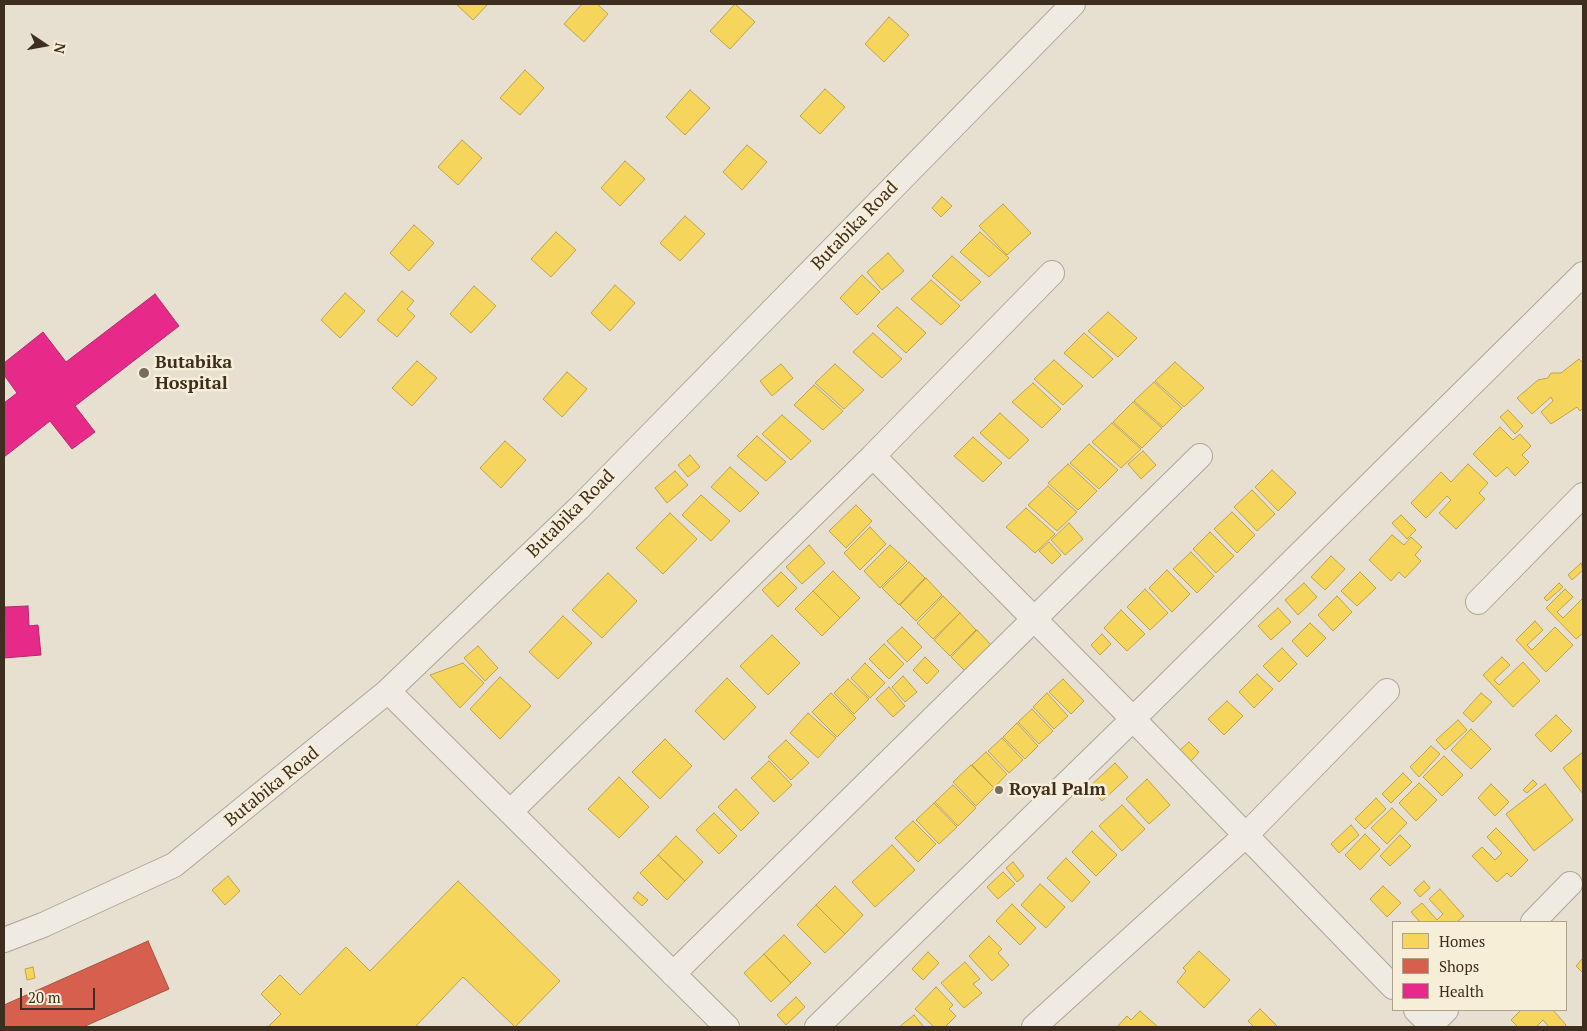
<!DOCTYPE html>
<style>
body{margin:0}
#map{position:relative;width:1587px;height:1031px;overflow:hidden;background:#e7e0d1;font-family:"PT Serif",serif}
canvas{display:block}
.frame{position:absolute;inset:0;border:5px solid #3d2e20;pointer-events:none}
.legend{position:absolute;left:1392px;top:921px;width:175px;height:90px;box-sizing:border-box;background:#f7eed8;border:1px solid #ada18e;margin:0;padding:6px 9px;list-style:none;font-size:15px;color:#3d2e20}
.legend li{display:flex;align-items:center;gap:10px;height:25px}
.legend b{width:25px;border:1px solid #ada18e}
.north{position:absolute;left:20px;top:20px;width:50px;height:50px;-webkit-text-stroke:4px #f7eed8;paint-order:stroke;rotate:102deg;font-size:14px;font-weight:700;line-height:20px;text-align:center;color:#3d2e20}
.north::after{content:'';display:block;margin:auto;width:18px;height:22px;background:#3d2e20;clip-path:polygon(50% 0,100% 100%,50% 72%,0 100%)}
.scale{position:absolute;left:20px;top:988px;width:75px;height:22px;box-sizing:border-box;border:2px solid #3d2e20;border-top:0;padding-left:6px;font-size:15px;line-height:18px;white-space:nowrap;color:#3d2e20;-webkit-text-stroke:4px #f7eed8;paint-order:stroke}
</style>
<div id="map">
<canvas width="1587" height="1031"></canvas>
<div class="frame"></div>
<ul class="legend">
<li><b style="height:14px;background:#f6d55c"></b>Homes</li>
<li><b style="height:14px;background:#d6604d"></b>Shops</li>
<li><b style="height:14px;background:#e7298a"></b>Health</li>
</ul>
<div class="north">N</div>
<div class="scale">20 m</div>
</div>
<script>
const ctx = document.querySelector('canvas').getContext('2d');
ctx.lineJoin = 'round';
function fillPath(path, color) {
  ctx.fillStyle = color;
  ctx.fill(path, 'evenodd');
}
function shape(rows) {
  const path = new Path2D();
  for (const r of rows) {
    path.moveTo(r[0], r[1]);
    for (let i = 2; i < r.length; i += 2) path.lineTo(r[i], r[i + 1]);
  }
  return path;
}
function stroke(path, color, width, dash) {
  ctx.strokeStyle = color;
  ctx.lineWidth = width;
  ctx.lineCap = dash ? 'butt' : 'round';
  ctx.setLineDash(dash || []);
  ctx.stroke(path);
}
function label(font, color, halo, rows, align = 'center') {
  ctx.font = font + ' "PT Serif",serif';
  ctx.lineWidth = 5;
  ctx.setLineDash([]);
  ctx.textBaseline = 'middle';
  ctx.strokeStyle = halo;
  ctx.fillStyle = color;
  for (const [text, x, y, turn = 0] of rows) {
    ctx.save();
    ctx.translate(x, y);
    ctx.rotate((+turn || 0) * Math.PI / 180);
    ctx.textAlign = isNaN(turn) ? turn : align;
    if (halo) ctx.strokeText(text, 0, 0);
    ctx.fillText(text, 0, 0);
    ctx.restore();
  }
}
const homes = shape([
 [456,4,488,4,473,20,456,4],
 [582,4,597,4,608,14,584,42,564,24,582,4],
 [735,4,755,22,730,49,710,31,735,4],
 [889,17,909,35,884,62,865,44,889,17],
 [525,70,544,88,520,115,500,98,525,70],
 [825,89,845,107,820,134,800,116,825,89],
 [690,90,710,108,685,135,666,117,690,90],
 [462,140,482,158,458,185,438,167,462,140],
 [747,145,767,162,742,190,723,172,747,145],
 [625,161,645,179,620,206,601,188,625,161],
 [942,197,952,206,941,217,932,208,942,197],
 [1003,204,1031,233,1007,255,979,226,1003,204],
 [685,216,705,234,680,261,660,243,685,216],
 [414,225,434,243,409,271,390,253,414,225],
 [556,232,576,250,551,277,531,259,556,232],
 [980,232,1009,258,989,277,960,252,980,232],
 [888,253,904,271,882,290,867,272,888,253],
 [952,256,981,282,961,301,932,276,952,256],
 [862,275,880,292,857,315,840,298,862,275],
 [931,280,960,306,941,325,911,299,931,280],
 [615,285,635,303,610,331,591,313,615,285],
 [474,286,496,306,471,333,450,314,474,286],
 [402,291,414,301,407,309,415,316,397,337,377,320,402,291],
 [345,293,365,311,340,338,321,320,345,293],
 [897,307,926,333,906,353,877,326,897,307],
 [1108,312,1137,338,1118,357,1088,331,1108,312],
 [873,333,902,359,882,378,853,352,873,333],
 [1084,333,1113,359,1093,378,1064,353,1084,333],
 [1579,359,1583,363,1583,408,1580,411,1577,407,1551,424,1541,412,1553,401,1551,397,1532,414,1517,398,1538,380,1548,378,1551,373,1561,373,1579,359],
 [1054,360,1083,386,1063,405,1034,379,1054,360],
 [417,361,437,378,412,406,392,388,417,361],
 [1175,362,1204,388,1184,407,1155,381,1175,362],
 [781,364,793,378,772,396,760,381,781,364],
 [835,364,864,390,844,409,815,383,835,364],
 [567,372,587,389,562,417,543,399,567,372],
 [1154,382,1182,408,1163,427,1134,401,1154,382],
 [1033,383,1061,409,1042,428,1012,402,1033,383],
 [814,385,843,411,823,430,794,405,814,385],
 [1133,402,1162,428,1142,448,1113,422,1133,402],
 [1508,410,1523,426,1515,434,1500,417,1508,410],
 [1000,413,1029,440,1009,459,980,433,1000,413],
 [782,415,811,441,791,460,762,434,782,415],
 [1112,423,1141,449,1121,468,1092,442,1112,423],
 [1500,427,1513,440,1520,434,1531,446,1522,455,1529,462,1515,476,1507,467,1496,477,1473,454,1500,427],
 [757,436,786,462,766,481,737,456,757,436],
 [973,437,1002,463,983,482,954,456,973,437],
 [505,441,526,460,501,488,480,468,505,441],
 [1089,444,1118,470,1099,489,1070,463,1089,444],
 [1143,451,1156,465,1141,479,1128,464,1143,451],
 [690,455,700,467,688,477,678,465,690,455],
 [1068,464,1097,491,1078,510,1048,483,1068,464],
 [1468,464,1488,483,1479,493,1485,499,1456,529,1439,513,1451,500,1447,496,1426,518,1411,503,1441,472,1451,482,1468,464],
 [730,467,759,493,740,512,711,487,730,467],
 [1272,470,1296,493,1278,511,1255,487,1272,470],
 [675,471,688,485,667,503,655,488,675,471],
 [1048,486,1077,512,1057,531,1028,505,1048,486],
 [1252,490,1275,514,1257,531,1234,507,1252,490],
 [701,495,730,521,711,541,682,515,701,495],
 [856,505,872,521,846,548,829,531,856,505],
 [1026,508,1055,534,1035,553,1006,527,1026,508],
 [1232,512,1255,535,1237,553,1214,529,1232,512],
 [670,513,697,539,663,574,636,548,670,513],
 [1401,515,1416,530,1407,539,1392,523,1401,515],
 [1069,523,1083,539,1065,555,1051,540,1069,523],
 [870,527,886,544,860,570,844,553,870,527],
 [1210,532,1234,556,1216,573,1193,549,1210,532],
 [1392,535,1404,545,1411,537,1422,547,1415,555,1421,561,1405,578,1399,572,1391,581,1369,560,1392,535],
 [1049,542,1061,555,1052,564,1039,551,1049,542],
 [809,545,825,563,802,584,786,567,809,545],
 [890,545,907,561,880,588,864,571,890,545],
 [1191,552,1214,576,1197,593,1173,569,1191,552],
 [1331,556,1345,569,1325,590,1311,577,1331,556],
 [909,562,925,578,899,605,882,588,909,562],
 [1581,563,1583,570,1572,580,1568,575,1581,563],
 [1167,570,1190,594,1172,612,1149,588,1167,570],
 [833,571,860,598,840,618,813,591,833,571],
 [781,572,797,588,778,607,762,590,781,572],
 [1360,572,1376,588,1357,606,1341,591,1360,572],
 [608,573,637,601,602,638,572,610,608,573],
 [926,578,942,595,916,621,900,605,926,578],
 [1304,583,1317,597,1298,615,1285,600,1304,583],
 [1559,583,1563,587,1547,601,1544,598,1559,583],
 [1145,589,1168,613,1150,630,1127,607,1145,589],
 [1565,589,1573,597,1557,612,1563,618,1583,598,1583,633,1576,639,1546,608,1565,589],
 [813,591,840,618,822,636,795,609,813,591],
 [943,596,960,613,933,639,917,623,943,596],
 [1337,596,1352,612,1333,631,1318,615,1337,596],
 [1278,608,1291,622,1271,640,1258,626,1278,608],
 [1121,610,1145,634,1127,651,1104,628,1121,610],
 [960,613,976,630,950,656,934,640,960,613],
 [563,616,592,643,558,679,529,652,563,616],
 [1535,621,1543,630,1527,645,1532,650,1555,627,1573,645,1546,672,1516,640,1535,621],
 [1310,623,1326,638,1307,657,1292,641,1310,623],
 [902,627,922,647,907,662,887,641,902,627],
 [977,630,993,647,967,673,951,657,977,630],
 [1102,634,1111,644,1100,655,1091,645,1102,634],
 [772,635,800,663,768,695,740,666,772,635],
 [884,644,904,664,889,679,869,659,884,644],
 [478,646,498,668,485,681,464,658,478,646],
 [1282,648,1297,664,1279,682,1263,666,1282,648],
 [925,657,939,671,927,684,913,670,925,657],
 [1502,657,1510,665,1494,680,1499,685,1523,662,1540,681,1513,707,1483,675,1502,657],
 [463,663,484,683,460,708,430,675,463,663],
 [865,663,885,683,870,698,851,678,865,663],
 [1257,674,1273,689,1254,708,1239,692,1257,674],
 [903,676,917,692,905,702,892,687,903,676],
 [500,677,531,706,500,739,470,709,500,677],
 [727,678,756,707,724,740,695,711,727,678],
 [848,679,869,699,854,714,834,693,848,679],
 [1063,679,1084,701,1071,714,1049,692,1063,679],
 [889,687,905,706,893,717,876,699,889,687],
 [831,693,856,718,837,737,812,712,831,693],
 [1047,693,1068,716,1054,729,1033,707,1047,693],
 [1481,693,1492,702,1473,722,1463,713,1481,693],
 [1227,701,1243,716,1224,735,1208,719,1227,701],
 [1032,709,1053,731,1039,744,1018,722,1032,709],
 [808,713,836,738,818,758,790,733,808,713],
 [1556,715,1572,731,1551,752,1535,735,1556,715],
 [1458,720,1467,730,1445,750,1436,740,1458,720],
 [1017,723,1038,746,1025,759,1003,737,1017,723],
 [1471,729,1491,749,1471,769,1451,750,1471,729],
 [1002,738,1023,760,1009,773,988,751,1002,738],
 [665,739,692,766,660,799,632,772,665,739],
 [786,740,809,763,791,780,768,757,786,740],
 [1189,742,1199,752,1191,761,1180,750,1189,742],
 [1431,746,1440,754,1419,777,1410,767,1431,746],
 [986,752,1007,774,994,788,972,765,986,752],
 [1583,752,1583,794,1563,768,1583,752],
 [1444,756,1463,775,1442,796,1423,777,1444,756],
 [769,761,792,785,774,802,751,778,769,761],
 [1115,763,1128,777,1102,801,1089,787,1115,763],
 [971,765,994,788,976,806,953,782,971,765],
 [1403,773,1412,782,1391,803,1382,794,1403,773],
 [619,777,649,807,619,838,588,809,619,777],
 [1147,779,1170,805,1149,824,1126,799,1147,779],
 [1533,780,1537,784,1527,793,1523,790,1533,780],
 [1419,783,1437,800,1416,821,1399,803,1419,783],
 [1491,784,1509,802,1495,816,1478,798,1491,784],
 [1545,784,1573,820,1534,851,1506,814,1545,784],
 [953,785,976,808,958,826,935,802,953,785],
 [736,789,759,813,741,831,718,807,736,789],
 [1376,798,1386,809,1365,829,1355,819,1376,798],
 [934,803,957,827,939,844,916,820,934,803],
 [1122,805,1145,829,1122,851,1099,826,1122,805],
 [1392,808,1407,823,1387,844,1371,828,1392,808],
 [714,813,737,836,719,854,696,830,714,813],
 [913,821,936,844,918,862,895,838,913,821],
 [1351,825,1359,835,1339,853,1331,844,1351,825],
 [1496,828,1528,860,1511,877,1507,873,1497,882,1472,856,1482,847,1495,860,1502,853,1487,837,1496,828],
 [1092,831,1117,855,1096,876,1072,852,1092,831],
 [1365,834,1380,849,1360,870,1345,855,1365,834],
 [1400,835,1411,846,1390,866,1380,856,1400,835],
 [676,836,703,862,685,881,658,855,676,836],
 [892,845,915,870,875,907,852,882,892,845],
 [658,855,685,881,667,900,640,873,658,855],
 [1066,858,1090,882,1072,902,1047,878,1066,858],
 [1013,862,1024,876,1017,882,1006,868,1013,862],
 [1003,872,1015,884,998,899,987,887,1003,872],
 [228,876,240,891,225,905,212,890,228,876],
 [458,881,560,981,515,1027,463,977,415,1027,268,1027,281,1014,261,994,280,975,300,995,346,947,370,971,458,881],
 [1424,881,1430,888,1420,897,1414,890,1424,881],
 [1040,884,1065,907,1046,928,1021,905,1040,884],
 [835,886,863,915,845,934,816,905,835,886],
 [1383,886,1401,903,1387,917,1370,899,1383,886],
 [1440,889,1464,916,1457,922,1420,922,1411,912,1422,903,1437,920,1443,914,1429,899,1440,889],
 [638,892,648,900,642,906,633,898,638,892],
 [1012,904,1036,928,1020,945,996,921,1012,904],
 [816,905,845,934,825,953,797,925,816,905],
 [784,935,811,963,791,983,764,954,784,935],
 [989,936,1002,949,998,953,1009,965,992,981,969,956,989,936],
 [1199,951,1230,980,1204,1008,1177,982,1186,971,1183,968,1199,951],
 [928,952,939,963,923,980,912,969,928,952],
 [764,954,791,983,771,1002,744,973,764,954],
 [1583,958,1583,973,1576,966,1583,958],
 [965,962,980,979,973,984,982,993,964,1008,941,983,965,962],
 [33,967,35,978,27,980,25,969,33,967],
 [936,987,953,1005,949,1009,956,1016,945,1027,934,1027,915,1009,936,987],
 [796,997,805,1007,786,1025,777,1015,796,997],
 [1260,1009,1278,1027,1254,1027,1248,1021,1260,1009],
 [1521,1010,1553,1010,1566,1025,1564,1027,1549,1027,1543,1020,1536,1027,1518,1027,1511,1020,1521,1010],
 [1140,1011,1158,1027,1117,1027,1127,1016,1131,1020,1140,1011],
 [914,1015,924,1027,899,1027,914,1015]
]);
fillPath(homes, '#f6d55c');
stroke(homes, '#bea34a', 1);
const shops = shape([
 [148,941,169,989,83,1027,4,1027,4,1005,148,941]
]);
fillPath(shops, '#d6604d');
stroke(shops, '#a85140', 1);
const health = shape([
 [155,294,179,326,75,406,95,432,72,449,50,421,4,457,4,403,17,393,4,375,4,363,43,332,66,362,155,294],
 [28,606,29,626,38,625,41,655,4,658,5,607,28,606]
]);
fillPath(health, '#e7298a');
stroke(health, '#b42a6a', 1);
const street = shape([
 [873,456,1052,273],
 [1478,602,1583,495],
 [388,691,727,1027],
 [510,812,873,456,1133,719,1393,987],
 [1533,922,1570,884],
 [4,940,43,925,174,865,388,691,579,508,1073,4],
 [673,974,1200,456],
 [1416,1010,1431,1025],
 [817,1027,1133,719,1583,274],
 [1034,1027,1246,835,1387,691],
 [1429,1027,1446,1010]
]);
stroke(street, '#ada599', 26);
stroke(street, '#efebe3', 24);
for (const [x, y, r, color] of [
 [144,373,6,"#786c5e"],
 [999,790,5,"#786c5e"]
]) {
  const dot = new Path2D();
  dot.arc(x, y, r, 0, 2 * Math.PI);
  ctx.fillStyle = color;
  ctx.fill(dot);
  stroke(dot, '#f7eed8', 2);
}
label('18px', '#3d2e20', '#f7eed8', [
 ["Butabika Road",855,226,-46],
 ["Butabika Road",571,514,-45],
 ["Butabika Road",272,787,-39]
]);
label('bold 18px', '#3d2e20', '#f7eed8', [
 ["Butabika",155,363],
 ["Hospital",155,384],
 ["Royal Palm",1009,790]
], 'left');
</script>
